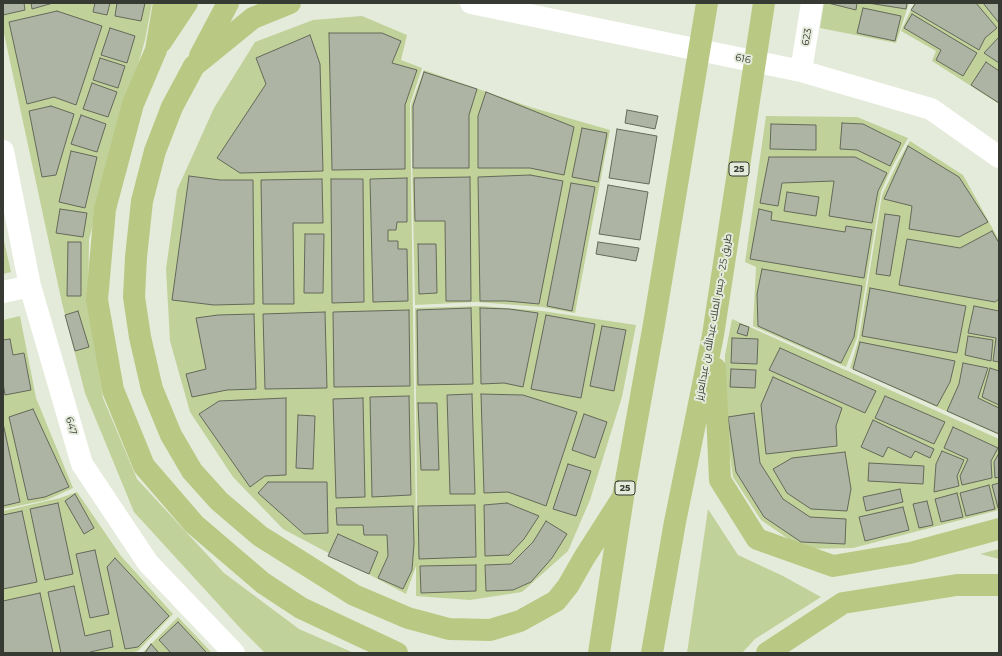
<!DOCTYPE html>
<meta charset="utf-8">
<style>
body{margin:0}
#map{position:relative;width:1002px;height:656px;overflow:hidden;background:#e5ebda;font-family:Montserrat,sans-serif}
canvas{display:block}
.frame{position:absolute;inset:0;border:4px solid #373933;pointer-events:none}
</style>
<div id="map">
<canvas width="1002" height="656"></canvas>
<div class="frame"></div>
</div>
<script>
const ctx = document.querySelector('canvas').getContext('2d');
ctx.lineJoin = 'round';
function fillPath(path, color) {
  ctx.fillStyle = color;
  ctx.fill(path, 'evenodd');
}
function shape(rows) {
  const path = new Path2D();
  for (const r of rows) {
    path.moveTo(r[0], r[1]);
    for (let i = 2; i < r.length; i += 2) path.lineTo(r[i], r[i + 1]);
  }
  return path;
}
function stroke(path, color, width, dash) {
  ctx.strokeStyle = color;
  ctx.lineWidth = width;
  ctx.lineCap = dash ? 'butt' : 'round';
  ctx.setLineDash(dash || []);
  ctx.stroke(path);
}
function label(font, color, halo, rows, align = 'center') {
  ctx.font = font + ' Montserrat,Cairo,sans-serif';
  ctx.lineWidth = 4;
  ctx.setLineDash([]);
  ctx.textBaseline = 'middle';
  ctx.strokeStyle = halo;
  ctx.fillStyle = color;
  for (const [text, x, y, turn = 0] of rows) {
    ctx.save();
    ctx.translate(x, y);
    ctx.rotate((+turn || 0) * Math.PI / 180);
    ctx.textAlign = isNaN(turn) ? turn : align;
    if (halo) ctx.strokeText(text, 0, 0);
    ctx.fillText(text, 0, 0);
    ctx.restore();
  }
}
fillPath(shape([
 [3,3,152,3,145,40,89,239,88,304,103,398,137,479,224,573,299,629,354,653,265,653,241,629,134,512,85,393,62,303,3,29],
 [824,3,909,3,896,43,820,28],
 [914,3,999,3,999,104,932,61,936,51,901,31],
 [362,16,407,35,401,60,422,68,410,104,416,524,417,497,415,308,482,306,542,311,636,325,622,397,590,500,568,551,522,592,470,600,416,596,416,566,406,594,283,529,233,477,190,412,170,341,166,269,177,190,214,108,255,42,313,20],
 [424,70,530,107,610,130,575,313,542,307,476,302,415,305,411,105],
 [766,116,857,117,908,138,890,171,881,192,857,338,846,367,753,326,756,267,745,262],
 [910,141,963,175,999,240,999,435,850,368,859,338,882,195,899,160],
 [3,236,11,272,3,274],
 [20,316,36,398,73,488,47,500,3,509,3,320],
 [732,319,999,439,999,510,853,548,803,549,761,520,733,477,724,413,725,355],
 [77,492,121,556,173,614,138,651,129,653,3,653,3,511,60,498],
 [708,509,738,555,783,576,821,597,755,639,742,653,687,653],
 [999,549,999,559,980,554],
 [178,617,212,653,142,653]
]), '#c1d19a');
const building = shape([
 [3,3,24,3,25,10,3,15,3,3],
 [31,3,53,3,32,9,31,3],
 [95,3,110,3,107,15,93,12,95,3],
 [117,3,145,3,141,21,115,16,117,3],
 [828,3,857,3,856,10,828,3],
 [868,3,907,3,906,9,868,3],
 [916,3,976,3,997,28,985,38,979,50,911,10,916,3],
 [983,3,999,3,999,23,983,3],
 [863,8,901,16,895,41,857,33,863,8],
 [57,11,102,26,76,105,54,97,27,104,9,22,57,11],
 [912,14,977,53,963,76,936,60,941,50,904,28,912,14],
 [110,28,135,36,127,63,101,55,110,28],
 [329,33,382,33,401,41,392,63,417,70,405,105,405,169,332,170,329,33],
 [310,35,320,64,323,171,240,173,217,158,266,84,256,58,310,35],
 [999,37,999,63,984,53,999,37],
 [100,58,125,66,118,88,93,80,100,58],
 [986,62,999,71,999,103,971,85,986,62],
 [424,72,477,89,469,115,469,168,413,168,413,106,424,72],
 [92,83,117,92,108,117,83,109,92,83],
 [486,92,574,127,564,175,530,168,478,168,478,116,486,92],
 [51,106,74,114,56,175,42,177,29,111,51,106],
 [627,110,658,116,655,129,625,123,627,110],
 [81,115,106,124,97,152,71,144,81,115],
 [842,123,863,124,901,143,890,166,857,150,840,149,842,123],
 [771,124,816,125,816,150,770,149,771,124],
 [582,128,607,133,598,182,572,177,582,128],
 [617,129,657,136,649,184,609,178,617,129],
 [908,146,959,177,988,222,959,237,909,229,912,206,884,199,908,146],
 [71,151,97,157,85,208,59,202,71,151],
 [769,157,855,157,887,173,878,191,872,223,829,216,834,181,782,183,778,206,760,203,769,157],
 [530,175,563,181,539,304,507,301,480,301,478,177,530,175],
 [189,176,220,180,253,180,254,304,214,305,172,300,189,176],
 [470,177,471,301,446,301,445,221,415,221,414,178,470,177],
 [407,178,407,222,397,222,396,230,388,230,388,241,398,241,398,249,407,249,408,301,373,302,370,179,407,178],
 [322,179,323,223,293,223,294,304,263,304,261,180,322,179],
 [331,179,363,179,364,302,332,303,331,179],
 [571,183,595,187,572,311,547,306,571,183],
 [608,185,648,192,640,240,599,234,608,185],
 [787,192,819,197,816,216,784,211,787,192],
 [60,209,87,213,83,237,56,233,60,209],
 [759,209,772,212,771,220,845,232,846,226,872,230,864,278,750,259,759,209],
 [885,214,900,216,890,276,876,274,885,214],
 [992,231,999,243,999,299,995,302,899,285,907,239,960,248,992,231],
 [305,234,324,234,323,293,304,293,305,234],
 [68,242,81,242,81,296,67,296,68,242],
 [598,242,639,248,636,261,596,254,598,242],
 [418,244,436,244,437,293,419,294,418,244],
 [762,269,862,286,854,337,841,363,758,326,757,294,762,269],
 [870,288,966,306,957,353,862,336,870,288],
 [974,306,999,311,999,362,993,361,996,338,968,333,974,306],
 [471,308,473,384,418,385,417,310,471,308],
 [480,308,509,309,538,313,523,387,504,383,481,384,480,308],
 [409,310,410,386,334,387,333,312,409,310],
 [78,311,89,347,75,351,65,315,78,311],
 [325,312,327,388,265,389,263,314,325,312],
 [254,314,256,389,227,390,192,397,186,374,206,369,196,318,218,315,254,314],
 [546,315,595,324,581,398,531,389,546,315],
 [740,324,749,327,747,336,737,333,740,324],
 [602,326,626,330,614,391,590,386,602,326],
 [968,336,993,340,991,361,965,355,968,336],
 [732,338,758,339,757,364,731,363,732,338],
 [10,339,13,355,24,353,31,390,5,395,3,383,3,340,10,339],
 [860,342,955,361,950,382,937,406,853,369,860,342],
 [780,348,876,391,865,413,769,370,780,348],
 [963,363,988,368,978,398,999,408,999,434,947,411,959,384,963,363],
 [990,368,999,371,999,405,982,397,990,368],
 [731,369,756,370,755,388,730,387,731,369],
 [773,377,842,408,836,426,837,446,766,454,761,405,773,377],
 [472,394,475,494,450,494,447,395,472,394],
 [481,394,523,395,577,412,546,506,508,492,484,493,481,394],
 [409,396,411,495,372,497,370,397,409,396],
 [885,396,945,422,934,444,875,418,885,396],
 [286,398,286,475,265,476,250,487,199,414,219,401,286,398],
 [363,398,365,497,336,498,333,399,363,398],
 [418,403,437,403,439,470,421,470,418,403],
 [33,409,69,487,45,497,28,500,9,417,33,409],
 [754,413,760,463,783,499,810,517,846,519,845,544,801,542,764,517,736,472,728,417,754,413],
 [584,414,607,422,595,458,572,450,584,414],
 [298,415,315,416,313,469,296,468,298,415],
 [873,420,934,449,930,458,915,451,911,458,888,447,883,457,861,447,873,420],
 [3,423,20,502,3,506,3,423],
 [953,427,998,448,991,461,992,478,962,485,960,476,968,459,944,448,953,427],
 [942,451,964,460,957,476,959,486,934,492,936,464,942,451],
 [845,452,851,489,847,511,811,509,787,493,773,469,792,458,845,452],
 [999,453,999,477,995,478,994,462,999,453],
 [869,463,924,466,923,484,868,481,869,463],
 [568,464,591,471,576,516,553,509,568,464],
 [268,482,327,482,328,533,304,534,258,493,268,482],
 [999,483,999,508,998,508,992,485,999,483],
 [989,485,995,509,966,516,960,493,989,485],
 [900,489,903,502,866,511,863,497,900,489],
 [957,493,963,517,941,522,935,499,957,493],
 [75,494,94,528,84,534,65,501,75,494],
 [927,501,933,525,919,528,913,504,927,501],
 [58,503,73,574,45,580,30,509,58,503],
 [507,503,539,516,524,539,509,555,485,556,484,505,507,503],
 [475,505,476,557,419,559,418,506,475,505],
 [413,506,414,544,412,570,403,589,378,578,388,556,387,535,364,535,363,525,337,525,336,508,413,506],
 [903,507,909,530,865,541,859,517,903,507],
 [22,511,37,582,3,589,3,515,22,511],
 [546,521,567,534,552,558,531,582,513,590,486,591,485,565,511,564,533,542,546,521],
 [338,534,378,552,369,574,328,556,338,534],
 [95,550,109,614,90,618,76,554,95,550],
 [115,558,169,616,138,647,125,649,107,567,115,558],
 [476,565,476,591,421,593,420,566,476,565],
 [74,586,85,636,110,630,113,647,90,652,91,653,61,653,48,592,74,586],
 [40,593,53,653,4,653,3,648,3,601,40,593],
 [178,622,207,653,171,653,159,640,178,622],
 [151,644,159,653,145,653,151,644]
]);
fillPath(building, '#aeb4a3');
stroke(building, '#65695a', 1);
stroke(shape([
 [471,3,801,71,931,109,999,157],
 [801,71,812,3],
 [3,151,30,286,82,464,148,563,234,653],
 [3,292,30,286]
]), '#fff', 22);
stroke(shape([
 [164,3,156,50,133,104,105,209,97,300,113,390,144,466,194,524,263,583,301,608,397,653],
 [290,3,253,18,194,66,172,107,155,151,142,201,136,257,134,297,140,337,152,389,171,435,192,471,219,501,260,536,354,595,408,618,449,629,490,630,520,621,556,601,568,586,584,558,623,497],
 [161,42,187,3],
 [200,56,228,3],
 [715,368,720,480,757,539,833,566,910,553,999,529],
 [599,653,623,497,654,324,707,3],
 [652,653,675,522,713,335,764,3],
 [767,653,843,603,957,585,999,585]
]), '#b9c983', 22);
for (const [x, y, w] of [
 [739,169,20],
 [625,488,20]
]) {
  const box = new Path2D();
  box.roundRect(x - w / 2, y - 7, w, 14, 3);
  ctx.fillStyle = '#e5ebda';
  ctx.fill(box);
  stroke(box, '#373933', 1);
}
label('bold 9px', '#373933', null, [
 ["25",739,169],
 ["25",625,488]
]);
label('10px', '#373933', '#e5ebda', [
 ["623",807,37,-81],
 ["616",743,59,12],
 ["طريق 25 - جسر الملك عبدالله بن عبدالعزيز",714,317,-80],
 ["647",71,426,74]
]);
</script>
